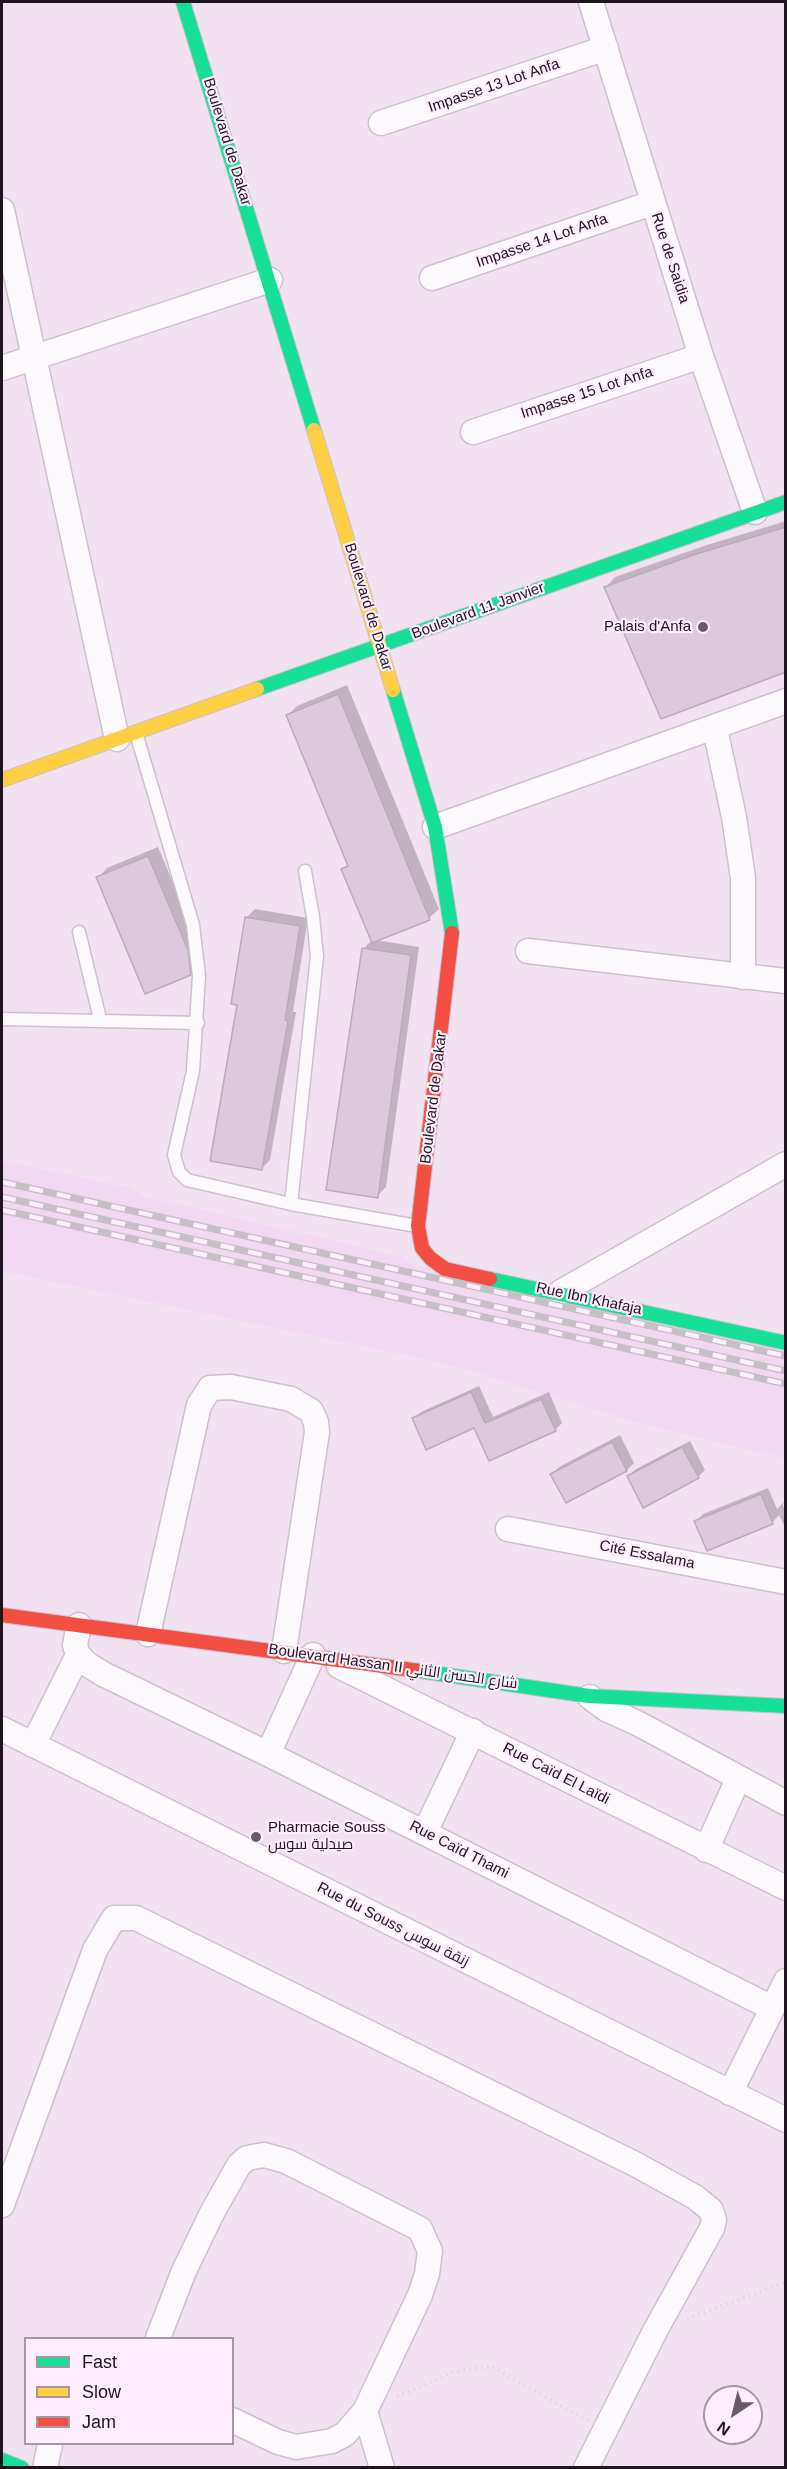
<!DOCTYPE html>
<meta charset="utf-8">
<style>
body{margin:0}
#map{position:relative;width:787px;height:2469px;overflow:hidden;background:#f2e1f1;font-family:Helvetica,sans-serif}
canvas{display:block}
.frame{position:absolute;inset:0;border:3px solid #1f151f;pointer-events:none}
.legend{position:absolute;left:24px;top:2337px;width:210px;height:108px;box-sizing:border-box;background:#feedfd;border:2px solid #a597a4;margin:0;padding:8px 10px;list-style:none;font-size:18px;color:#1f151f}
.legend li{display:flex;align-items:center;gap:12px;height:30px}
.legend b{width:30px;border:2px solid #a597a4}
.north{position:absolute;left:703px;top:2385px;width:60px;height:60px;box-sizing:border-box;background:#feedfd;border:2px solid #a597a4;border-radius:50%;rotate:215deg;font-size:16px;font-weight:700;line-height:24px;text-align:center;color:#1f151f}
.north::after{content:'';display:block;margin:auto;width:21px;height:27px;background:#695c68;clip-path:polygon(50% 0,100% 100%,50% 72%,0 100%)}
</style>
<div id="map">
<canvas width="787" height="2469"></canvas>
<div class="frame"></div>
<ul class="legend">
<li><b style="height:8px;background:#16e098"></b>Fast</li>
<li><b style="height:8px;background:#ffcf43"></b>Slow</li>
<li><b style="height:8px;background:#f24e42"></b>Jam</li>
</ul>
<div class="north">N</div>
</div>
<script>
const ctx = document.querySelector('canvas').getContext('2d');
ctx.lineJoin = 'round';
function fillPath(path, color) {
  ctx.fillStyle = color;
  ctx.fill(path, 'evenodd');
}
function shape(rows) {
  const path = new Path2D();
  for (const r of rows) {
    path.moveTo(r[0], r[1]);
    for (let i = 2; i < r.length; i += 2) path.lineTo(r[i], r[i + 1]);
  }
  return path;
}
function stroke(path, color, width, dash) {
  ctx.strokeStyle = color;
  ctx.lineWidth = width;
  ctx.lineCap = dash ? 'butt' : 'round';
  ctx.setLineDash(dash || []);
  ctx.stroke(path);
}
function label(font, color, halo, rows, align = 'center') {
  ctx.font = font + ' Helvetica,Cairo,sans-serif';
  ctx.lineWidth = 4.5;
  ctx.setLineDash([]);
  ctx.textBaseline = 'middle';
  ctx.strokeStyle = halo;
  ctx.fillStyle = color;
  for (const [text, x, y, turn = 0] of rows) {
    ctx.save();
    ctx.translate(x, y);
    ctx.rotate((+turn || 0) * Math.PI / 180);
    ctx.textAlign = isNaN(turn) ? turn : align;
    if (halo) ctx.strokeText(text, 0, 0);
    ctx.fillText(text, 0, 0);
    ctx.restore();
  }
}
fillPath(shape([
 [2,1161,131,1188,146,1197,403,1257,412,1265,785,1349,785,1458,634,1422,471,1371,415,1357,2,1271]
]), '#f2d8f1');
fillPath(shape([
 [786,521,786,671,606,587,615,577,707,545],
 [347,685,439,909,429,918,376,940,419,947,386,1187,377,1196,364,948,372,940,343,869,348,864,288,715,297,706],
 [158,847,197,940,199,964,190,973,98,878,107,868],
 [255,909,308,918,293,1012,296,1012,270,1160,262,1168,239,1004,246,918],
 [479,1386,493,1417,549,1392,562,1423,555,1430,475,1426,414,1419,421,1412],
 [620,1435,634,1463,627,1470,566,1501,552,1474,559,1467],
 [690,1441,705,1470,698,1477,628,1476,636,1469],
 [768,1488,777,1509,784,1502,786,1501,783,1504,783,1507,786,1506,786,1529,779,1515,772,1523,696,1521,703,1514]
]), '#0003');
const building = shape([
 [786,527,786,672,661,719,604,587,696,554,786,527],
 [338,694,430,920,372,943,341,869,348,866,286,715,338,694],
 [148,856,188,950,191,975,145,994,96,877,148,856],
 [245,917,300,926,285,1020,288,1021,262,1170,210,1161,237,1005,231,1004,245,917],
 [362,948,411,955,378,1198,326,1190,362,948],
 [471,1392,485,1423,541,1399,556,1431,489,1461,474,1428,426,1450,412,1418,471,1392],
 [612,1442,627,1471,566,1503,550,1474,612,1442],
 [682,1447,699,1478,643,1508,627,1476,682,1447],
 [761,1494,773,1524,707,1551,694,1521,761,1494]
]);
fillPath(building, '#dcc9db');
stroke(building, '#b9acb8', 1.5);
const lane = shape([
 [136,733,193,925,199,976,193,1071,174,1155,179,1172,187,1180,291,1204,417,1226],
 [79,932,100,1019],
 [2,1019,198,1023],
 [291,1204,317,956,313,917,305,871]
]);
const street = shape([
 [591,2,701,356,755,512],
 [381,123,606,48],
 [2,210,117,739],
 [432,278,652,203],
 [2,368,270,280],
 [473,432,701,356],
 [715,729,734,817,743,878,743,977],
 [435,827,786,701],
 [528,951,786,981],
 [561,1292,786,1164],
 [508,1529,786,1582],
 [79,1625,75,1645,78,1655,87,1664,103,1674,268,1754,772,2008],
 [148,1634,199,1405,210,1388,231,1387,291,1399,311,1411,316,1422,317,1432,284,1651],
 [339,1666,786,1888],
 [590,1697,606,1709,637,1723,786,1803],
 [2,1729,786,2120],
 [33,1745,78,1655],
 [268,1754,313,1655],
 [425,1832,473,1731],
 [706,1850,738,1779],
 [730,2093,786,1981],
 [2,2205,95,1950,114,1918,136,1918,635,2164,695,2197,711,2210,714,2220,712,2228,655,2331,586,2468],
 [158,2338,184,2271,212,2213,239,2165,247,2158,264,2155,286,2161,420,2229,430,2251,427,2274,420,2295,365,2411,345,2434,332,2441,296,2447,278,2442,232,2420],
 [365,2411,382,2468],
 [45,2468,50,2444]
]);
const fast = shape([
 [183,2,314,430],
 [257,689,786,502],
 [393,690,435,827,452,933],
 [490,1279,786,1343],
 [420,1671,589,1696,786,1706],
 [2,2460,22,2468]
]);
const slow = shape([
 [314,430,393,690],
 [2,780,257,689]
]);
const jam = shape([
 [452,933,418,1226,422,1248,430,1258,445,1269,490,1279],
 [2,1615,420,1671]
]);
stroke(lane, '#ccc0cc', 15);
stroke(street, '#ccc0cc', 27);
stroke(fast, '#ccc0cc', 16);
stroke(slow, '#ccc0cc', 16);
stroke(jam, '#ccc0cc', 16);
stroke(shape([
 [687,2319,786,2282],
 [397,2397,452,2372,491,2366,588,2421]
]), '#ddd8dd', 4, [1.5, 4.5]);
stroke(lane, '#fdfafd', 12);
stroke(street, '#fdfafd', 24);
stroke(fast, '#16e098', 14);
stroke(slow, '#ffcf43', 14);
stroke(jam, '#f24e42', 14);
const rail = shape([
 [2,1182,786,1356],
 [2,1197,786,1371],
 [2,1210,786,1384]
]);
stroke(rail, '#c4c0c4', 7);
stroke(rail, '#feedfd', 4.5, [14]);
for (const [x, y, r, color] of [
 [703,627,6,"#695c68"],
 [256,1837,6,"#695c68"]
]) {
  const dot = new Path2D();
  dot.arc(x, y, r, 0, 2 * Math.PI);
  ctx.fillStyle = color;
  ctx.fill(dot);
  stroke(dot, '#feedfd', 2);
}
label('15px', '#1f151f', '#feedfd', [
 ["Impasse 13 Lot Anfa",494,86,-19],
 ["Boulevard de Dakar",227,142,73],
 ["Impasse 14 Lot Anfa",542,241,-19],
 ["Rue de Saidia",670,258,72],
 ["Impasse 15 Lot Anfa",587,393,-18],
 ["Boulevard de Dakar",368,607,73],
 ["Boulevard 11 Janvier",478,611,-20],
 ["Boulevard de Dakar",434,1098,-83],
 ["Rue Ibn Khafaja",589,1299,12],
 ["Cité Essalama",647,1555,11],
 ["Boulevard Hassan II شارع الحسن الثاني",393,1667,8],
 ["Rue Caïd El Laïdi",556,1774,27],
 ["Rue Caïd Thami",459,1850,27],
 ["Rue du Souss زنقة سوس",393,1925,27]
]);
label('15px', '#1f151f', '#feedfd', [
 ["Palais d'Anfa",691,627],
 ["Pharmacie Souss",268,1828,"left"],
 ["صيدلية سوس",268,1845,"left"]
], 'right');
</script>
